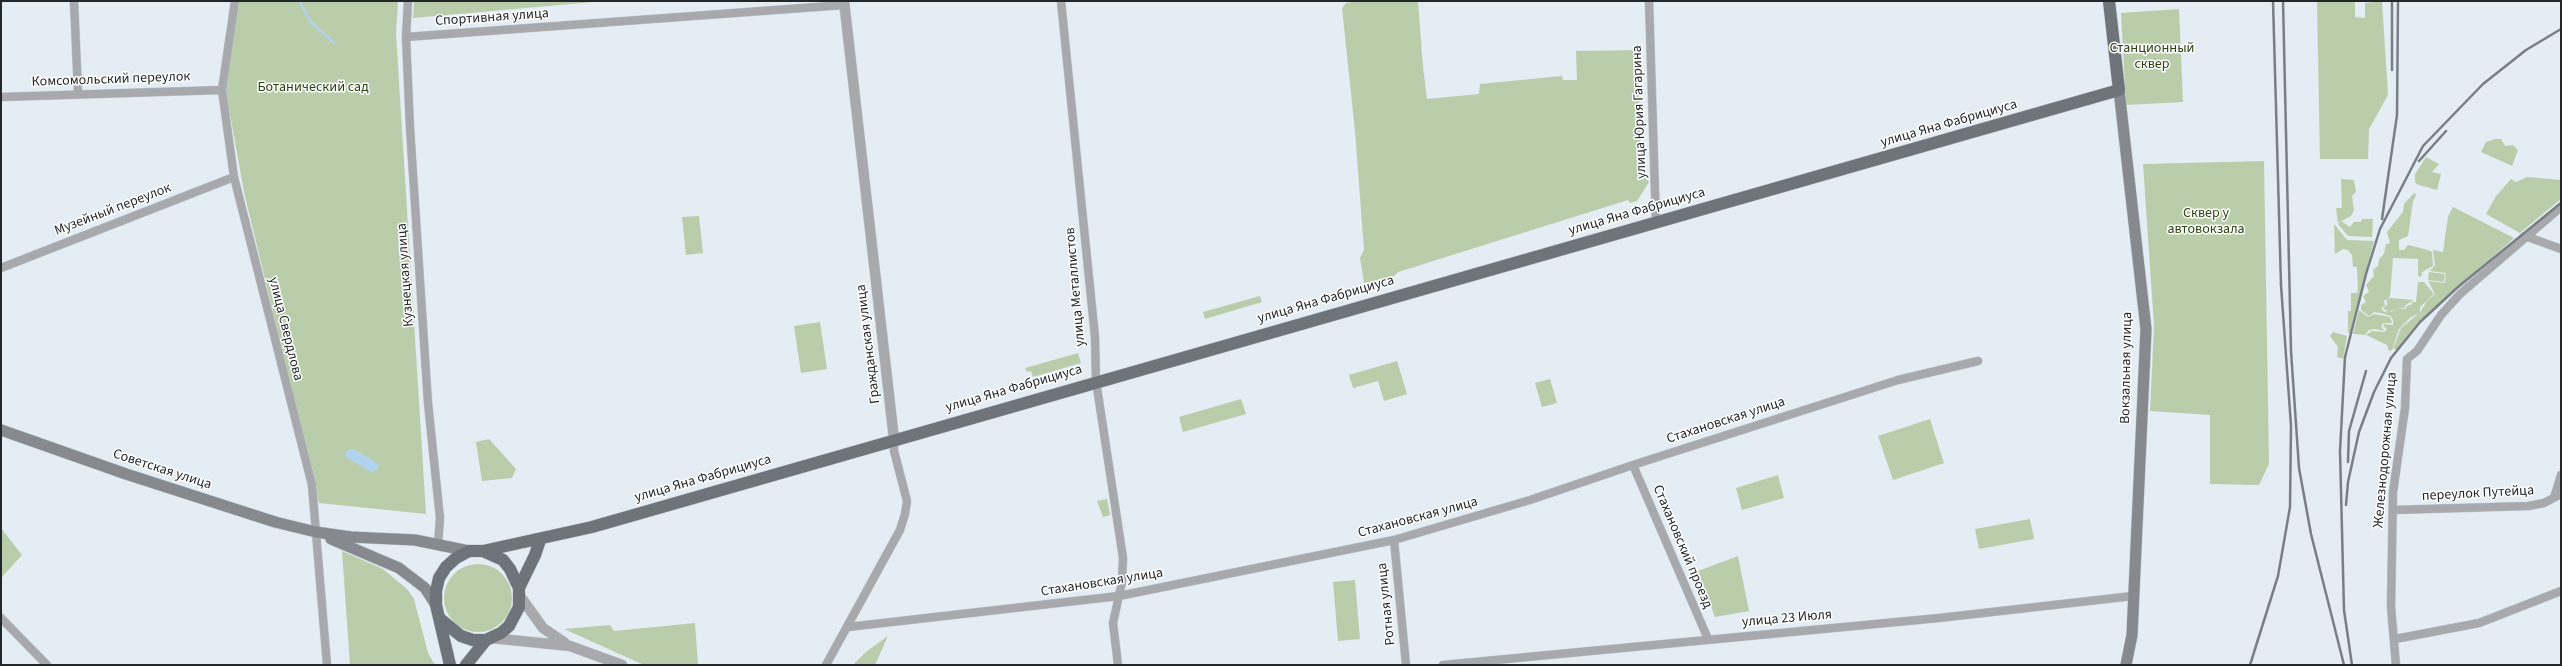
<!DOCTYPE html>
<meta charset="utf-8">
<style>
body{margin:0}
#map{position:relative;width:2562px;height:666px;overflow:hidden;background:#e4ecf4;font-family:"Source Sans 3",sans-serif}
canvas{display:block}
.frame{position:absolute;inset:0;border:2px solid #24272a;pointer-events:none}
</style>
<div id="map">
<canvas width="2562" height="666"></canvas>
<div class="frame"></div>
</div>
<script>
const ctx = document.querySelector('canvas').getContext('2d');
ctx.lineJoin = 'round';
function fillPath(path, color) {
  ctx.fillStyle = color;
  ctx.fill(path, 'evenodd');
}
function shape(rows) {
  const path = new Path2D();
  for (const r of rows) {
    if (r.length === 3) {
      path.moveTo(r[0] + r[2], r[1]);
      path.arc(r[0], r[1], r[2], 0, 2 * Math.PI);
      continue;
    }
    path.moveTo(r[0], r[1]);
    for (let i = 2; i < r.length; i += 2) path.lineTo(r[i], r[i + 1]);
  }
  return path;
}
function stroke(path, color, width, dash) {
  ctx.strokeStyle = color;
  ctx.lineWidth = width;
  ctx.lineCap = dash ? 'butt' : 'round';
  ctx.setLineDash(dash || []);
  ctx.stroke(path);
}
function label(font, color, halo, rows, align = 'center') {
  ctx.font = font + ' "Source Sans 3",sans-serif';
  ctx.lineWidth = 3;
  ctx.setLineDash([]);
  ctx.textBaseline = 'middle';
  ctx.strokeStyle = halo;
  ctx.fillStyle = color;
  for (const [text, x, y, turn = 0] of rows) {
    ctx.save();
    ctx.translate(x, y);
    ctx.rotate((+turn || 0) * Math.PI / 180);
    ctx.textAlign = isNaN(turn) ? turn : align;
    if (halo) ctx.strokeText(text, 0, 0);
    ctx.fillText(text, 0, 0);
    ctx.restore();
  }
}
fillPath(shape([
 [237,1,398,1,396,34,426,514,319,503,244,192,226,92],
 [414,1,605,1,413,18],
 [1357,1,1418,1,1423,67,1427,99,1479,94,1480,84,1562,76,1563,80,1577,80,1576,51,1638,50,1641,176,1645,176,1649,182,1637,201,1630,203,1628,200,1398,272,1394,276,1364,283,1360,258,1364,250,1355,131,1342,8,1346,3],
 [2317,1,2355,1,2355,17,2365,18,2365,3,2382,1,2388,95,2369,129,2368,159,2320,159],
 [2179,9,2183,102,2126,105,2121,13],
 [2496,139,2501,139,2505,146,2513,145,2518,150,2512,166,2481,152,2486,142],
 [2426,157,2439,164,2432,172,2441,174,2437,190,2416,184,2415,181,2415,174],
 [2264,161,2269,464,2259,485,2210,484,2210,415,2150,411,2154,326,2143,164],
 [2527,177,2561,180,2561,199,2520,233,2486,214,2496,196,2511,179,2516,182],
 [2341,179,2354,180,2356,192,2352,196,2354,210,2351,216,2338,223,2336,208,2342,208],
 [2414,193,2416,194,2415,198,2413,201,2408,236,2399,240,2399,250,2404,250,2408,245,2428,250,2432,252,2433,266,2422,272,2421,277,2418,276,2418,259,2393,258,2390,296,2387,300,2390,298,2414,300,2407,304,2404,308,2396,309,2391,311,2389,310,2385,310,2383,308,2387,305,2387,300,2384,300,2385,306,2381,308,2384,312,2389,310,2391,312,2396,309,2405,309,2408,305,2411,305,2412,302,2416,302,2418,282,2424,282,2434,294,2420,307,2420,313,2426,302,2435,294,2428,281,2445,283,2446,273,2430,271,2435,265,2433,250,2443,252,2448,217,2453,207,2514,238,2419,321,2397,349,2393,349,2401,328,2418,314,2411,317,2399,329,2392,350,2389,351,2387,345,2366,335,2372,331,2384,332,2387,329,2383,326,2384,324,2393,325,2393,320,2391,316,2380,313,2374,312,2369,316,2361,310,2361,305,2366,302,2363,296,2369,292,2366,285,2374,276,2373,270,2378,266,2379,259,2384,254,2386,244,2390,243,2387,232,2403,212,2404,204],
 [699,216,703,253,686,255,682,217],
 [2362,219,2373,219,2372,237,2348,236,2338,224,2341,221,2350,227,2354,222,2361,222],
 [2334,224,2347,240,2374,241,2350,333,2348,333,2348,311,2351,311,2351,293,2357,293,2358,290,2357,267,2353,267,2352,255,2348,250,2343,249,2335,254],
 [2429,272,2445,274,2444,282,2428,280],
 [1260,296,1262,302,1205,319,1203,312],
 [2359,310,2368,317,2374,314,2390,317,2392,323,2383,323,2381,326,2384,331,2375,329,2369,330,2365,335,2353,334],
 [820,322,827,369,801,373,794,326],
 [2333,332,2347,336,2343,359,2337,357,2338,347,2330,336],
 [1078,353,1081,363,1033,377,1031,371,1027,372,1025,368],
 [1397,361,1407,394,1384,401,1378,381,1353,388,1349,375],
 [1550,379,1557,403,1542,407,1535,383],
 [1241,399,1246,414,1183,432,1179,417],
 [1930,419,1944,463,1893,480,1878,436],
 [489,439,516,469,512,478,482,481,476,442],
 [1778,475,1784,498,1742,510,1736,488],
 [1107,499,1110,515,1103,517,1097,501],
 [2030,519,2034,539,1979,549,1975,529],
 [1,528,22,555,1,578],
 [342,551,383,569,407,589,414,599,428,653,435,665,350,665],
 [1738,556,1749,611,1715,617,1698,571],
 [478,598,34],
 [1355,580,1360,639,1338,641,1333,582],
 [695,623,698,665,644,665,564,629,610,625,614,631],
 [888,636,875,665,853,665,867,651]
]), '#bacdaa');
fillPath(shape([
 [349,449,354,449,374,461,379,466,378,469,371,472,346,457,345,453]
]), '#b2d3ee');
stroke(shape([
 [299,1,311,22,334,43]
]), '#b2d3ee', 2.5);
const minor = shape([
 [74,1,78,93],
 [235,1,222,90,234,177,312,485,327,665],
 [408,1,406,37,410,128,428,403,440,518,438,546],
 [1061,1,1095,337,1096,381,1123,558,1122,582,1113,623,1118,665],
 [1649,1,1656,223],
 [406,37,844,5],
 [1,97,222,90],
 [2525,236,2561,249],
 [1,268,234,177],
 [1633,465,1708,639],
 [2555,495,2561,475],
 [2393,510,2528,506,2544,503,2561,494],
 [1394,540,1406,665],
 [1,618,47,665],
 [848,627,1119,596,1394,540,1530,500,1633,465,1898,380,1978,361],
 [2395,639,2479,623,2561,591],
 [826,665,900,530,905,514,907,501,894,451,894,439],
 [1443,665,1939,618,2133,596],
 [2396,665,2391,607,2393,492,2405,408,2407,359,2417,351,2441,315,2460,294,2561,207]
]);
const tertiary = shape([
 [844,1,894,439],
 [520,596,543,628,565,643],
 [491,638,570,646,622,665]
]);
const secondary = shape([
 [2119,90,2146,329,2132,635,2126,665],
 [1,430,126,474,275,522,316,532,351,537,415,540,469,551],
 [331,539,399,568,425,588,436,605]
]);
const primary = shape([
 [483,551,592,527,2119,90,2109,1],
 [519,588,535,555,540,540],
 [439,618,461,636,473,640,486,640,501,633,509,626,519,607,519,588,510,569,503,560,483,551,469,551,456,558,446,567,439,578,436,591,436,605,450,665],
 [466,665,486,640]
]);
stroke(minor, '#c1c9d0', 9);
stroke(tertiary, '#c1c9d0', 11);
stroke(secondary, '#c1c9d0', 12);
stroke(primary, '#c1c9d0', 13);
stroke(minor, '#a7a9ad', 8);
stroke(tertiary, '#a7a9ad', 10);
stroke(secondary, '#868a8f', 11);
stroke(primary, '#6f737a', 12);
stroke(shape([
 [2283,1,2291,351,2299,468,2311,534,2344,665],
 [2392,1,2392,70],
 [2419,161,2446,131],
 [2382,219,2397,115,2398,1],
 [2348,462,2349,431,2366,371],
 [2346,505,2348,482,2359,432,2374,392,2391,358,2420,322,2458,287,2561,203],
 [2250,665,2278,576,2290,507,2291,426,2281,285,2273,1],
 [2352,665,2344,610,2340,451,2345,357,2366,274,2380,229,2423,146,2483,84,2526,50,2561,29]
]), '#797f84', 2.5);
label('14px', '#24272a', '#fff', [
 ["Спортивная улица",492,18,-4],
 ["Комсомольский переулок",111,80,-2],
 ["улица Юрия Гагарина",1640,112,-92],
 ["улица Яна Фабрициуса",1949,124,-16],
 ["Музейный переулок",113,210,-21],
 ["улица Яна Фабрициуса",1637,212,-16],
 ["Кузнецкая улица",406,275,-94],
 ["улица Металлистов",1076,287,-95],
 ["улица Яна Фабрициуса",1326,300,-16],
 ["улица Свердлова",285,329,76],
 ["Гражданская улица",869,344,-97],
 ["Вокзальная улица",2127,368,-89],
 ["улица Яна Фабрициуса",1014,389,-16],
 ["Стахановская улица",1726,421,-18],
 ["Железнодорожная улица",2386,450,-85],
 ["Советская улица",162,470,18],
 ["улица Яна Фабрициуса",703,479,-16],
 ["переулок Путейца",2478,494,-3],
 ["Стахановская улица",1418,518,-15],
 ["Стахановский проезд",1682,547,67],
 ["Стахановская улица",1102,583,-9],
 ["Ротная улица",1387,604,-96],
 ["улица 23 Июля",1787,619,-5]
]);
label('14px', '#2b4310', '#fff', [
 ["Станционный",2152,49],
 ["сквер",2152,65],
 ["Ботанический сад",313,88],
 ["Сквер у",2206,214],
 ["автовокзала",2206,230]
]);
</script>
